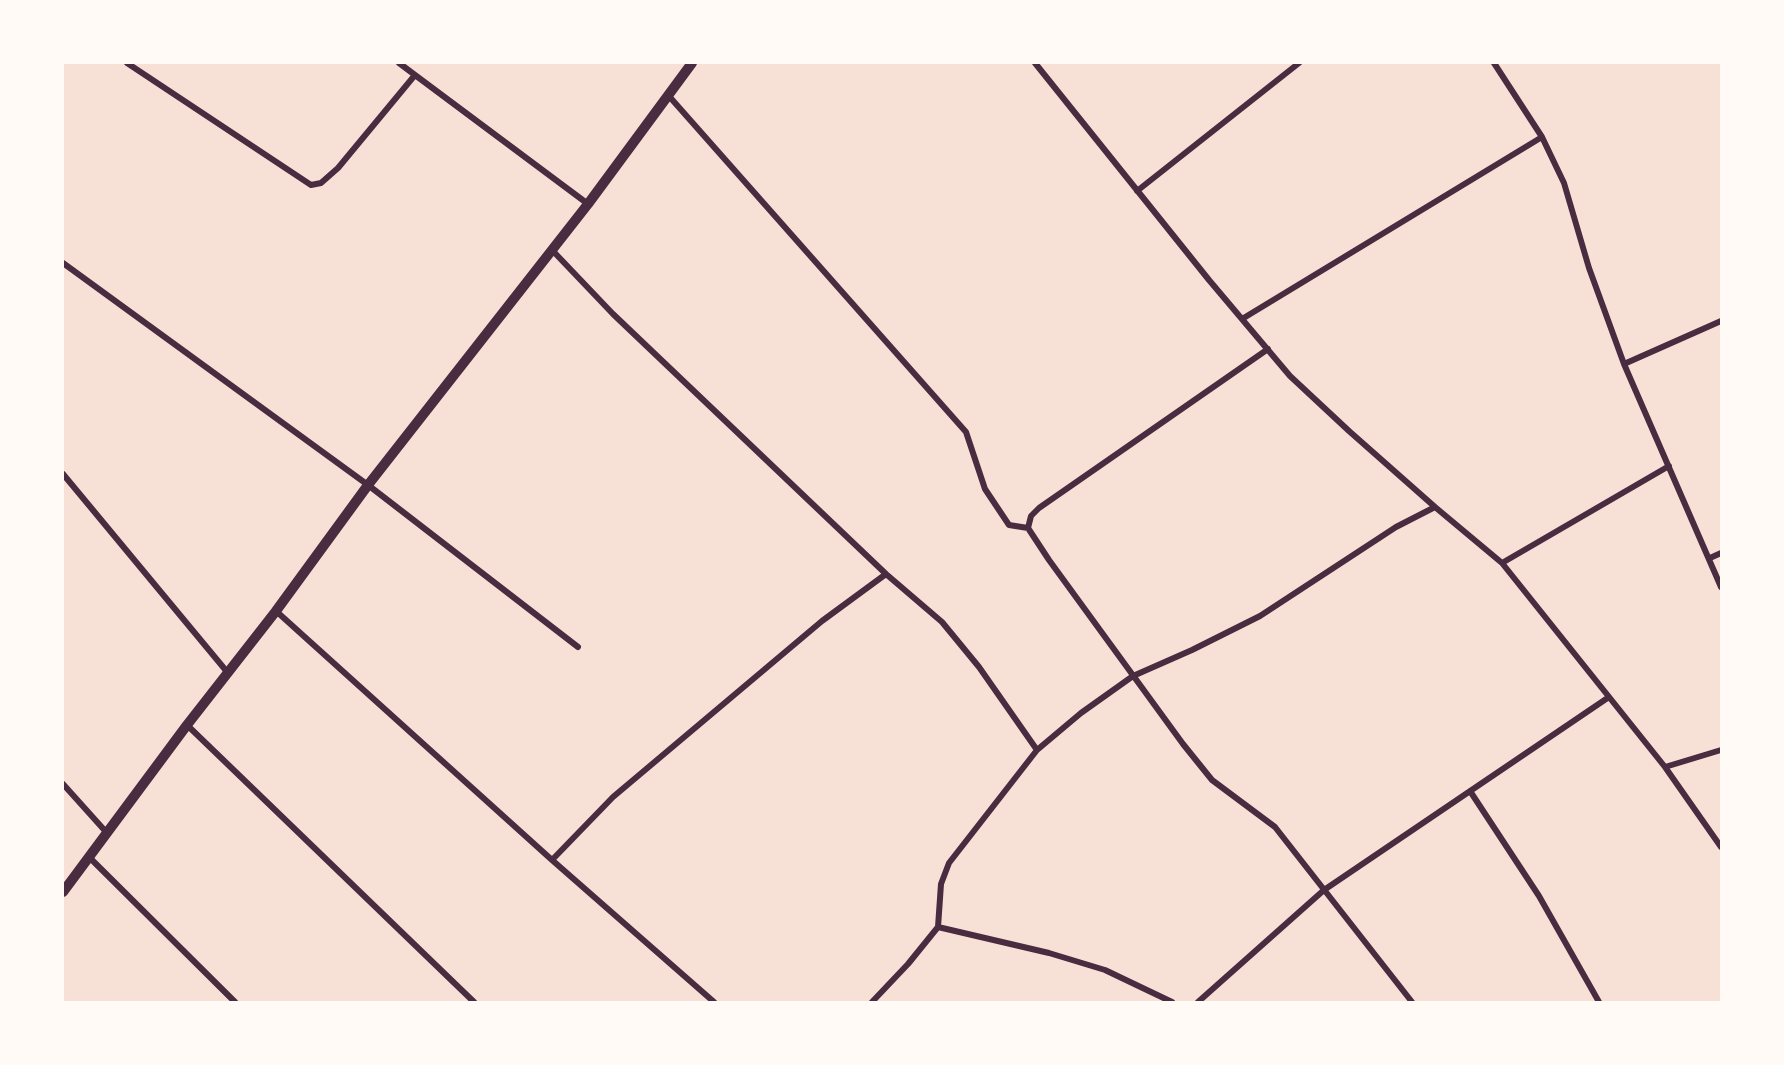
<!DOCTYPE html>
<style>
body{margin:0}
#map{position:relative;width:1784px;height:1065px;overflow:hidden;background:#f7e1d7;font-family:Montserrat,sans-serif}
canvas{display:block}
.frame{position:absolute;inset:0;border:64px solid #fffaf5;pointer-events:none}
</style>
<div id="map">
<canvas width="1784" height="1065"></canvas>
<div class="frame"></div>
</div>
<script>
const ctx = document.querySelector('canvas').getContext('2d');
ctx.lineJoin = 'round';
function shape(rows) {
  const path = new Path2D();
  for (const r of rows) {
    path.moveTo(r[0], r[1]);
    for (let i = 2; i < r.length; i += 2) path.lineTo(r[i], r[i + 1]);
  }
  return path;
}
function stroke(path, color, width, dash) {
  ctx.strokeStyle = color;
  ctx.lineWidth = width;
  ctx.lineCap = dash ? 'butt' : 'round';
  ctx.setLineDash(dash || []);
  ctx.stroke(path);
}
stroke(shape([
 [127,63,311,185,321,183,338,168,415,75,588,204],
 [399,63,415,75],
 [1035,63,1209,280,1290,376,1349,431,1435,507,1502,563,1665,767,1721,847],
 [1494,63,1542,137,1564,183,1589,268,1624,364,1721,587],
 [668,95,966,432,985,489,1009,525,1028,528],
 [1137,191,1299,63],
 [552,250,613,314,886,574,942,622,979,667,1037,750],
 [63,263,368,485,578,647],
 [1242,319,1542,137],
 [1268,349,1039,508,1031,516,1028,528,1049,560,1183,744,1212,780,1275,827,1412,1002],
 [1624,364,1721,321],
 [63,474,228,673],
 [1710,558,1721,553],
 [1502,563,1669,466],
 [276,611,552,860,714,1002],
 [187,725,474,1002],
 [1665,767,1721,750],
 [63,784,107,833],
 [1470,791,1539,896,1599,1002],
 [90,858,235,1002],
 [552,860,613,797,822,621,886,574],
 [938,927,1049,953,1105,970,1172,1002],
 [872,1002,908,964,938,927,941,884,949,863,1037,750,1081,713,1133,676,1192,650,1260,616,1396,527,1435,507],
 [1198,1002,1324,890,1609,697]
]), '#4a2c40', 6);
stroke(shape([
 [63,892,187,725,276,611,368,485,588,204,692,63]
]), '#4a2c40', 10);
</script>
